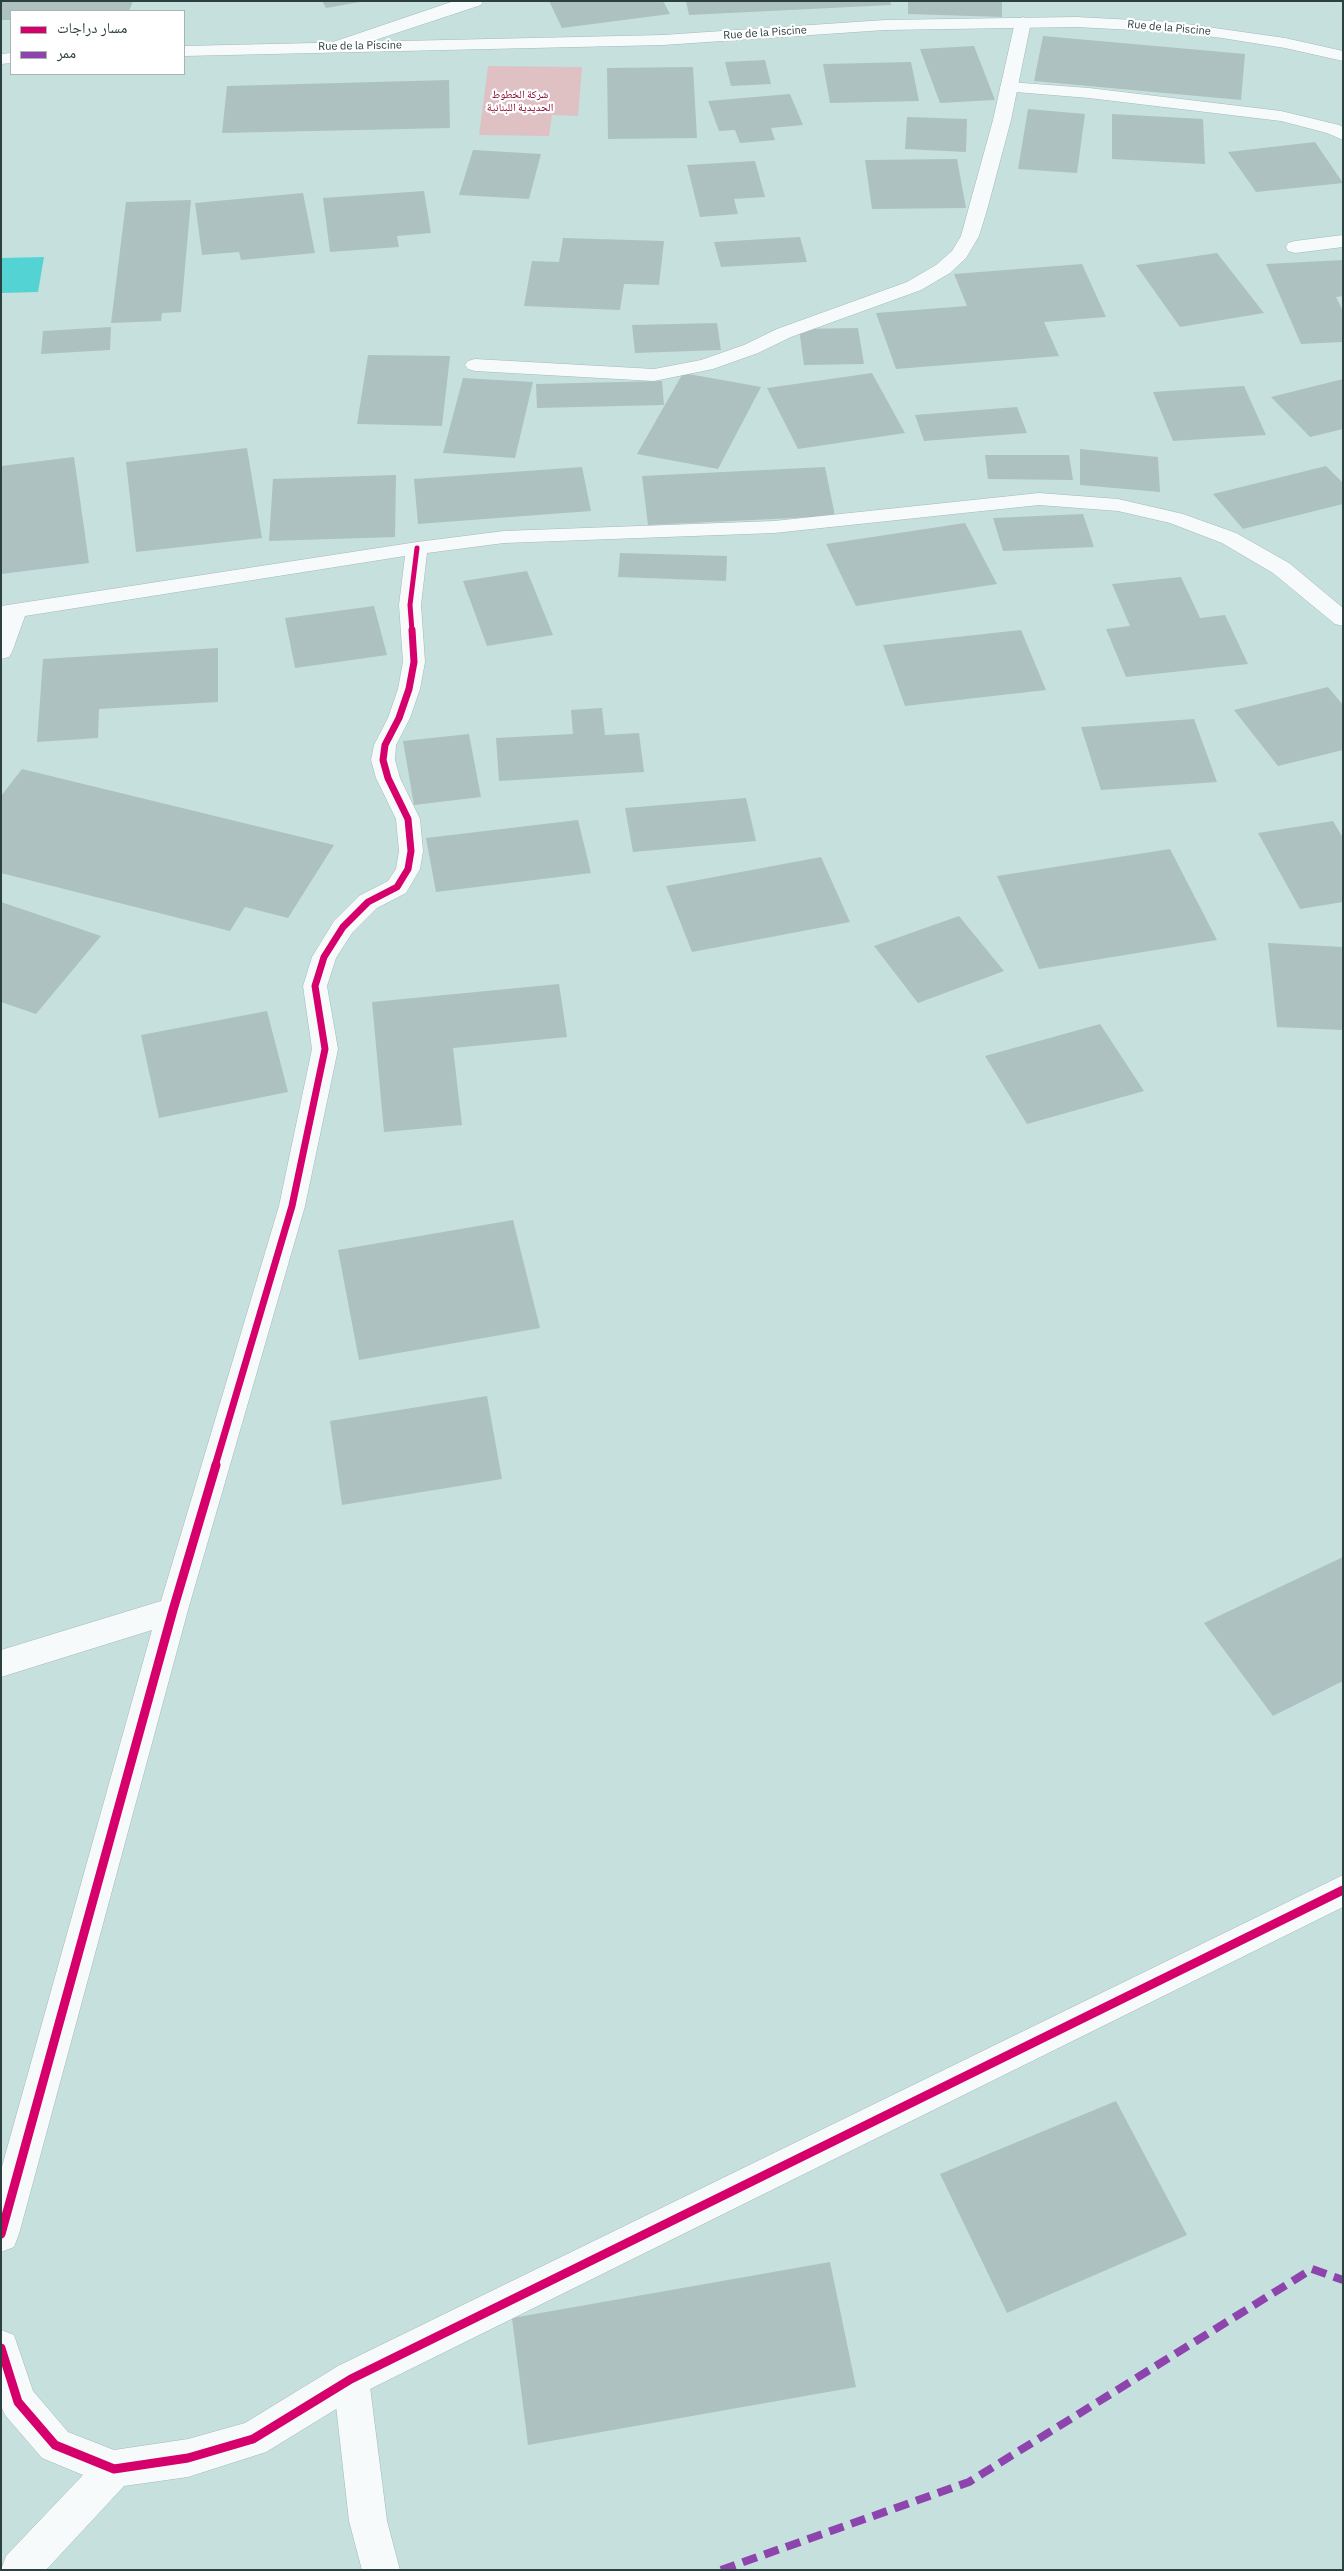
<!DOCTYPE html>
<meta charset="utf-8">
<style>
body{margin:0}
#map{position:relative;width:1344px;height:2571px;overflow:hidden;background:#c6e0de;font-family:"IBM Plex Sans","Noto Naskh Arabic",sans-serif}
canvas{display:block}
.frame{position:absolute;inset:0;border:2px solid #2d4040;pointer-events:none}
.legend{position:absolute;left:10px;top:10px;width:175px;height:65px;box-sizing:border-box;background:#fff;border:1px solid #abb3b3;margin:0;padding:6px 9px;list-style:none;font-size:15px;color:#2d4040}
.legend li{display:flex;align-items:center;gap:10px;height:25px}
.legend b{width:25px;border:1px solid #abb3b3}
</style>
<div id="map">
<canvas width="1344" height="2571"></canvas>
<div class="frame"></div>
<ul class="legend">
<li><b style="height:6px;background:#d6006c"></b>مسار دراجات</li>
<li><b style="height:6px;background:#8e44ad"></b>ممر</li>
</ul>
</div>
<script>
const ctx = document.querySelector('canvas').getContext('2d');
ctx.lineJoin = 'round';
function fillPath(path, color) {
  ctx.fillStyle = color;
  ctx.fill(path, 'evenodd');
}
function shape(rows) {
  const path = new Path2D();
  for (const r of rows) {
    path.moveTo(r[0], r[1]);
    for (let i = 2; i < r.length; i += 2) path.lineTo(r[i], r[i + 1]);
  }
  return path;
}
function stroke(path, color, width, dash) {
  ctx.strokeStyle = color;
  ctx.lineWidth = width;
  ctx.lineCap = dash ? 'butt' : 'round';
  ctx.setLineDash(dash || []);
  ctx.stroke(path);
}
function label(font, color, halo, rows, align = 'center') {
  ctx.font = font + ' "IBM Plex Sans","Noto Naskh Arabic",sans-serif';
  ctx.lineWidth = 4.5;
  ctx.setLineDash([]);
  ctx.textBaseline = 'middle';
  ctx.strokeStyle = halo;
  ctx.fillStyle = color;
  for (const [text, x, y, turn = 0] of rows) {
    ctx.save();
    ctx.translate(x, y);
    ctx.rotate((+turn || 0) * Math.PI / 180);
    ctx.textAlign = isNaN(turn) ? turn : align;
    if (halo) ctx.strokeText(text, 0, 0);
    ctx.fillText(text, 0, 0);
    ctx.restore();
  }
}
fillPath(shape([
 [488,66,582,67,578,116,552,115,549,136,479,135]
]), '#dfc1c4');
fillPath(shape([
 [44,257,38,292,1,293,1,258]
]), '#53d3d3');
fillPath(shape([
 [1,1,133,1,129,11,11,11,11,20,1,20],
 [322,1,360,1,360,2,326,8],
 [549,1,663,1,670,14,562,28],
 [686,1,890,1,891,5,689,15],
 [908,1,1002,1,1002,17,908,14],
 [1043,36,1245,54,1241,100,1034,81],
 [974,46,995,100,940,103,920,49],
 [765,60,771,84,731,86,725,62],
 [911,62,919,101,830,103,823,64],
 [693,67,697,138,608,139,607,68],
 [449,80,450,128,222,133,227,86],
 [790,94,803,125,771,128,775,140,740,143,735,130,719,131,708,101],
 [1028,109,1085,114,1077,173,1018,169],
 [1112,114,1203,119,1205,164,1112,159],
 [907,117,967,119,966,152,905,149],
 [1315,142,1343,183,1256,192,1228,152],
 [473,150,541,154,529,199,459,195],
 [957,159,966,208,872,209,865,160],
 [755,161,765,197,734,199,738,214,700,217,687,165],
 [424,191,431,233,397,236,399,247,330,252,323,198],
 [303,193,315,253,241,260,239,252,202,255,195,203],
 [191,200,181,312,162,313,161,321,111,323,126,202],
 [800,237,807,262,721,267,714,242],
 [563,238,664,241,659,285,624,284,620,310,524,306,532,261,559,262],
 [1217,253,1264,313,1180,327,1136,265],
 [1343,260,1343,296,1336,297,1343,311,1343,342,1301,344,1266,264],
 [1082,264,1106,317,1044,322,1059,356,896,369,876,313,967,306,954,274],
 [717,323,721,350,635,353,632,325],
 [111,327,110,350,41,354,43,331],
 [858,328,864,364,804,365,799,329],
 [368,355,450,356,442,426,357,424],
 [683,373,761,387,718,469,637,454],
 [872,373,905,433,798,449,767,388],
 [463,378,533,382,515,458,443,453],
 [1343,379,1343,429,1310,437,1271,397],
 [662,381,664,405,537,408,536,384],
 [1244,386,1266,435,1173,441,1153,392],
 [1017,407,1027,433,924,441,915,415],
 [247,448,262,538,136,552,126,462],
 [1080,449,1158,457,1160,492,1080,485],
 [985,455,1069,455,1073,480,988,479],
 [74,457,89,563,1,574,1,466],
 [1326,466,1343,483,1343,504,1243,529,1213,494],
 [582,467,591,511,418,524,414,479],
 [825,467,835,516,648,525,642,476],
 [396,475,395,537,269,541,273,479],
 [1083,514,1094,547,1003,551,993,518],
 [965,523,997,584,856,606,826,544],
 [620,553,727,556,726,581,618,577],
 [527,571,553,635,487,646,463,581],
 [1181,577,1200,618,1225,615,1248,664,1126,677,1106,629,1130,626,1112,584],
 [374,606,387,655,295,668,285,618],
 [1021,630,1046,690,905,706,883,645],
 [218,648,218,702,99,709,98,738,37,742,43,659],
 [1328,687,1343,705,1343,750,1278,766,1234,710],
 [602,708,605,735,639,733,644,772,499,781,496,738,573,734,571,710],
 [1194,719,1217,782,1101,790,1081,727],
 [469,734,481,797,414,805,403,741],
 [22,769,334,845,288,918,245,907,230,931,1,873,1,796],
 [746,798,756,841,633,852,625,808],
 [578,820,591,873,436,892,426,838],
 [1333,821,1343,838,1343,902,1300,909,1258,833],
 [1170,849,1217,940,1039,969,997,876],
 [821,857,850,922,692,952,666,886],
 [1,902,101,936,36,1014,1,1002],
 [959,916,1004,971,918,1003,874,946],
 [1268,943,1343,947,1343,1030,1277,1027],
 [559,984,567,1037,453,1048,462,1125,384,1132,372,1002],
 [267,1011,288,1092,159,1118,141,1035],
 [1100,1024,1144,1091,1027,1124,985,1056],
 [513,1220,540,1328,359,1360,338,1250],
 [487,1396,502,1479,342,1505,330,1421],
 [1343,1557,1343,1681,1273,1716,1204,1623],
 [1116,2101,1187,2235,1007,2313,940,2174],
 [830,2262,856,2387,528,2445,512,2318]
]), '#adc1c0');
const service = shape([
 [1009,82,1089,88,1281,111,1339,125,1343,127,1343,140,1327,133,1281,121,1089,98,1003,91,1000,87,1003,83,1009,82],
 [1343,235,1343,247,1295,253,1288,251,1286,247,1288,243,1295,241,1343,235],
 [351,2361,364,2366,369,2379,387,2521,400,2570,362,2570,349,2521,333,2379,338,2366,351,2361]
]);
const minor = shape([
 [454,1,483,1,481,5,345,50,339,51,333,50,331,46,333,42,454,1],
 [1023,17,1031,22,1011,120,987,210,979,236,966,258,950,273,921,290,791,337,758,353,713,369,654,381,475,371,468,369,465,365,468,361,475,359,654,369,701,360,744,345,777,329,907,282,936,265,952,251,961,236,993,120,1015,22,1023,17],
 [1039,493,1118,499,1183,514,1236,533,1289,563,1343,608,1343,626,1335,624,1273,573,1222,543,1170,523,1118,511,1039,505,774,533,504,543,427,553,421,605,425,662,420,689,410,718,396,745,395,760,400,778,420,819,423,851,420,869,406,893,377,908,352,933,336,958,327,986,338,1049,305,1206,188,1610,19,2234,14,2247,1,2252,1,2170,152,1630,1,1677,1,1650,161,1601,279,1206,312,1049,303,986,312,957,334,921,359,896,388,881,396,869,399,851,396,819,376,778,371,760,374,745,388,718,398,689,403,662,399,605,405,556,25,616,12,652,9,657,1,659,1,606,417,542,504,531,774,521,1039,493],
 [1343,1875,1343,1907,364,2392,266,2452,188,2477,124,2486,46,2570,1,2570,6,2556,83,2475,42,2458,5,2415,1,2406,1,2330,14,2335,33,2391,68,2432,114,2450,188,2439,245,2423,338,2366,1343,1875]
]);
const tertiary = shape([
 [1076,17,1172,22,1285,38,1343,51,1343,61,1285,48,1222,38,1172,32,1076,27,885,30,663,45,184,56,184,46,663,35,885,20,1076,17],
 [11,53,11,63,1,64,1,54,11,53]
]);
stroke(service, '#a4b8b8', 1);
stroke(minor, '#a4b8b8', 1);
stroke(tertiary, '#a4b8b8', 1);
fillPath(service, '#f6fafa');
fillPath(minor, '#f6fafa');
fillPath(tertiary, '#f6fafa');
stroke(shape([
 [721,2570,969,2482,1312,2269,1343,2280]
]), '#8e44ad', 8, [15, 8]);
stroke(shape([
 [412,631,410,605,417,548]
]), '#d6006c', 5);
stroke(shape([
 [215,1466,292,1206,325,1049,315,986,324,957,343,927,368,902,397,887,408,869,411,851,408,819,388,778,383,760,385,745,399,718,409,689,414,662,412,630]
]), '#d6006c', 7);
stroke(shape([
 [1,2234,173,1610,216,1465],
 [1,2348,18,2402,55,2445,114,2469,188,2458,253,2439,351,2379,1343,1890]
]), '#d6006c', 9);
label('11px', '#2d4040', '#fff', [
 ["Rue de la Piscine",1169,28,5],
 ["Rue de la Piscine",765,33,-4],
 ["Rue de la Piscine",360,46,-1]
]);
label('11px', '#88042f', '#fff', [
 ["شركة الخطوط",520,95],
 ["الحديدية اللبنانية",520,108]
]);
</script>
